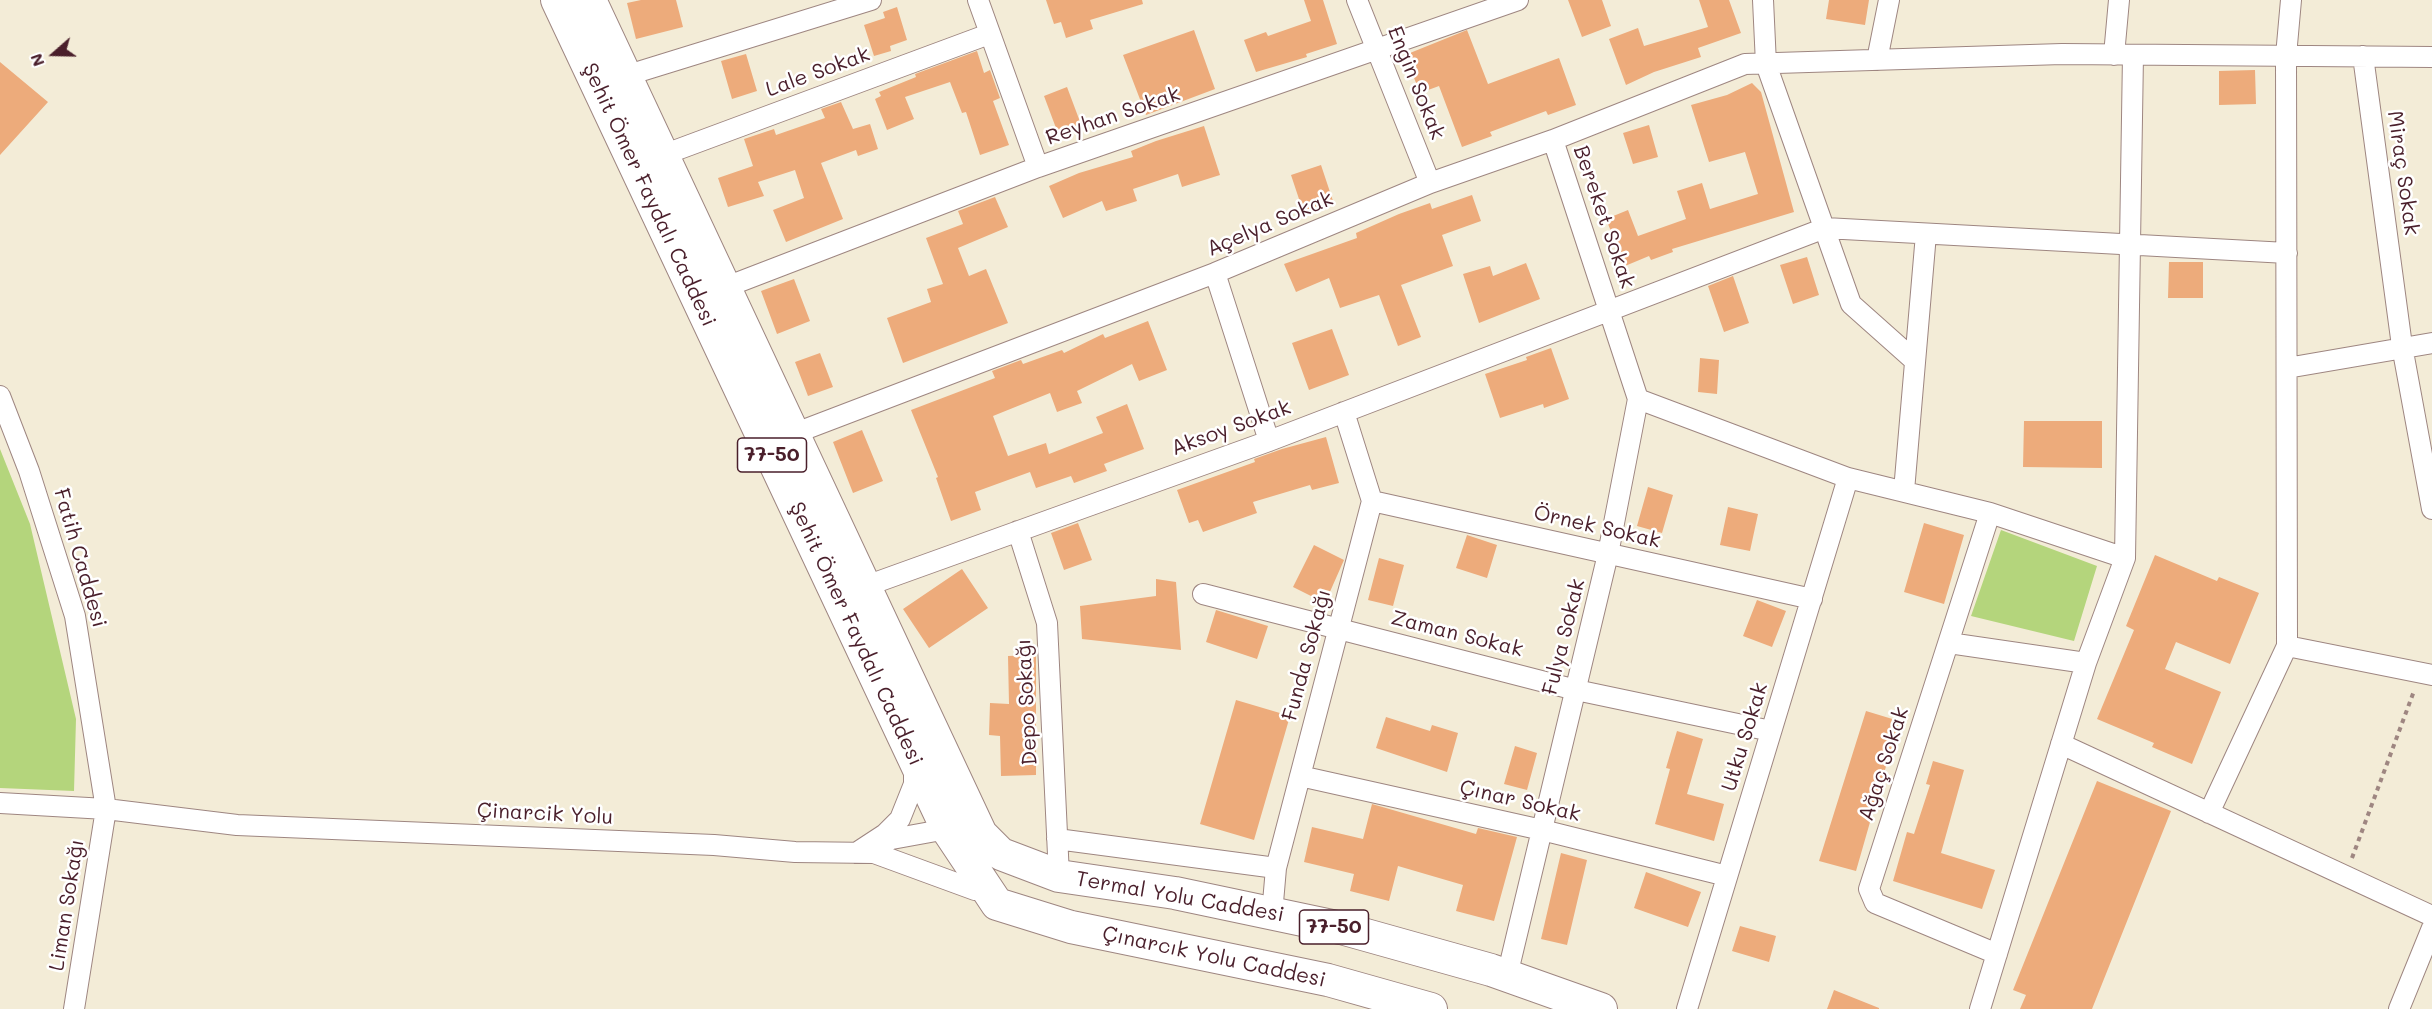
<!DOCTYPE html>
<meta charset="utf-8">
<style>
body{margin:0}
#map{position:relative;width:2432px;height:1009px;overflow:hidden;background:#f3ecd7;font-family:Mali,sans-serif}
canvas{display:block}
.north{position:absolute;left:24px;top:24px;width:60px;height:60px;-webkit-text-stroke:4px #fff;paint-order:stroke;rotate:250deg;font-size:16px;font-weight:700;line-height:24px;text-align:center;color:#4a1f2b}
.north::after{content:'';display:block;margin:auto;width:21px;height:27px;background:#4a1f2b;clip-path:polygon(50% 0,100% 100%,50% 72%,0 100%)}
</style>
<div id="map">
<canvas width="2432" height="1009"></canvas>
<div class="north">N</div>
</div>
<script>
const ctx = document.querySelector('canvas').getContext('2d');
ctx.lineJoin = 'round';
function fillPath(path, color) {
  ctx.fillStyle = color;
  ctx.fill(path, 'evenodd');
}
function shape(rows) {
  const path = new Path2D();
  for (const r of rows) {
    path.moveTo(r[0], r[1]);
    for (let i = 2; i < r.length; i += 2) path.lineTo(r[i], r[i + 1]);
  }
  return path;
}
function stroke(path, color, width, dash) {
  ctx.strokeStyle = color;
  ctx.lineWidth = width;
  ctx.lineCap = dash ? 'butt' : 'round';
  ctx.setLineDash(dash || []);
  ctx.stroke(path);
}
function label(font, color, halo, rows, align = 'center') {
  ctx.font = font + ' Mali,sans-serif';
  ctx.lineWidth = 5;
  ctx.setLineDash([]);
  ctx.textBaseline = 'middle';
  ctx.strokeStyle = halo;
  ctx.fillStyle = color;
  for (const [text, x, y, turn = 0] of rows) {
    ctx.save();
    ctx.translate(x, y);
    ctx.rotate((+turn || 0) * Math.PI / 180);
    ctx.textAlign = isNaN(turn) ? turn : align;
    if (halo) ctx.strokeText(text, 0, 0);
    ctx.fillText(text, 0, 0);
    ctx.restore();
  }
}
fillPath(shape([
 [0,449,30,524,76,719,74,791,0,788],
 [2001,530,2097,566,2074,641,1971,616]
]), '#b4d57c');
fillPath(shape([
 [641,0,676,0,683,27,636,39,627,3],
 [1046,0,1142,0,1143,4,1090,20,1093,29,1066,38,1061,22,1054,24],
 [1304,0,1323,0,1337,44,1306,54,1307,57,1256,72,1244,40,1266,32,1268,36,1311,21],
 [1568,0,1602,0,1611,26,1582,37],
 [1699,0,1729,0,1741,33,1698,48,1701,57,1654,72,1626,85,1609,39,1638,28,1644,46,1708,27],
 [1829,0,1869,0,1865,25,1826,19],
 [897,7,907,40,890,46,891,51,874,56,864,25,885,18,883,12],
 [1194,30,1215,89,1146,115,1123,55],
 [1467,30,1488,84,1559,58,1576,105,1548,115,1546,111,1490,132,1492,136,1462,147,1439,86,1420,93,1405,55],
 [977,51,984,73,990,70,1000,98,993,101,1009,145,980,155,966,112,962,113,950,82,905,97,914,119,887,130,875,99,881,96,879,92,916,77,915,74],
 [746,54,757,91,732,99,721,61],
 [0,62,48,102,0,155],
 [2255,70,2256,104,2219,105,2219,71],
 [1752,83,1761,92,1794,212,1672,249,1673,252,1651,260,1649,256,1625,266,1606,219,1628,210,1638,236,1686,219,1677,191,1702,183,1710,209,1758,194,1745,152,1709,162,1691,105,1727,95],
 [1067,87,1082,127,1059,136,1044,96],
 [841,102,853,129,870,124,878,149,858,156,856,150,821,163,843,219,786,242,773,210,804,198,795,170,758,182,764,196,728,207,718,178,753,166,744,139,774,129,776,135,825,118,821,109],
 [1649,125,1658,157,1633,164,1623,133],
 [1204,126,1220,175,1182,187,1178,174,1133,189,1137,201,1106,211,1102,201,1063,218,1049,186,1079,173,1133,157,1131,151,1156,141],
 [1321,165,1333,201,1303,211,1291,175],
 [1472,195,1481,221,1442,235,1453,266,1401,285,1421,337,1398,346,1379,295,1340,308,1329,278,1296,292,1284,264,1357,238,1356,233,1399,214,1430,203,1432,209],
 [995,197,1008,227,958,248,969,276,986,269,1008,323,903,363,887,318,931,302,927,289,943,284,926,238,963,224,958,211],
 [1807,257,1819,295,1793,304,1780,265],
 [2169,262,2203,262,2203,298,2168,298],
 [1526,263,1540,299,1479,323,1463,274,1490,266,1493,276],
 [1733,276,1749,323,1724,332,1708,286],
 [794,279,810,321,777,334,761,291],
 [1148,321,1167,370,1139,381,1132,364,1077,391,1082,403,1057,412,1050,393,993,416,1008,456,1046,443,1049,454,1103,433,1096,417,1127,404,1144,449,1104,464,1107,471,1074,483,1071,476,1036,488,1030,472,975,492,981,510,951,521,936,478,938,477,911,410,995,378,992,371,1021,360,1023,364,1062,350,1064,353,1103,334,1105,338],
 [1332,329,1349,375,1309,390,1292,343],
 [1551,348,1569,399,1544,408,1543,404,1500,418,1485,374,1527,360,1526,357],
 [820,353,833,387,808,396,795,362],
 [1700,358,1719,360,1717,394,1698,392],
 [2024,421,2102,421,2102,468,2023,467],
 [862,430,883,481,853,493,833,442],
 [1326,437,1339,483,1312,490,1310,485,1253,502,1257,513,1203,532,1198,520,1189,523,1177,490,1255,462,1254,459,1282,449],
 [1648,487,1673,495,1662,533,1637,526],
 [1728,507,1758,514,1750,551,1720,545],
 [1078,523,1092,560,1064,570,1051,533],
 [1924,523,1964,535,1944,604,1904,592],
 [1467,535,1497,545,1487,578,1456,568],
 [1314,545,1344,560,1325,603,1293,587],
 [2155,555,2217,581,2219,577,2259,593,2230,664,2176,642,2165,669,2221,692,2192,764,2152,747,2154,743,2097,719,2134,630,2126,626],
 [1379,558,1404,565,1393,606,1368,600],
 [962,569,988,608,929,648,903,609],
 [1156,579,1176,582,1181,650,1082,639,1080,606,1156,596],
 [1757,600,1786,611,1772,647,1743,636],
 [1216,610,1268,626,1257,659,1206,642],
 [1036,655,1036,775,1001,776,1000,736,989,735,990,703,1009,704,1008,656],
 [1236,700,1290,716,1254,840,1200,824],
 [1866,711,1899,721,1856,871,1819,861],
 [1386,717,1430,731,1432,725,1458,733,1447,772,1376,748],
 [1677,731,1703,739,1687,794,1724,804,1714,841,1655,824,1670,769,1666,768],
 [1515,746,1537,753,1527,790,1504,784],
 [1933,761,1964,770,1941,853,1995,870,1982,909,1893,881,1907,832,1914,834,1930,785,1926,784],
 [2097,781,2171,811,2092,1009,2020,1009,2026,995,2013,990],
 [1372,804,1476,834,1478,828,1517,837,1494,921,1456,911,1463,885,1398,866,1389,901,1350,891,1354,874,1304,862,1312,827,1363,839],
 [1561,853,1587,860,1567,945,1541,939],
 [1646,872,1701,892,1688,927,1634,908],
 [1740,926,1776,936,1769,962,1732,951],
 [1834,990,1879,1008,1879,1009,1827,1009]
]), '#edab7b');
const street = shape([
 [978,0,1038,167],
 [1357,0,1430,183],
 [1763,0,1766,64,1851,304,1915,361],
 [2291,0,2286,56,2287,646,2432,675],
 [2114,55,2119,0],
 [2363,56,2402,346,2432,509],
 [1877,60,1889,0],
 [625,76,871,0],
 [663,155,989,34],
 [1215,273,1269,441],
 [726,287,1038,167,1518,0],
 [2287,368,2432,343],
 [0,396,29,471,75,616,106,809,74,1009],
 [1638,399,1848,478,1990,513,2125,558],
 [793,434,1215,273,1430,183,1553,140,1745,64,2062,54,2432,57],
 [1904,491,1926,234],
 [1372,501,1812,599],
 [1990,513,1869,889,1875,903,1997,954],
 [1018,531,1047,623,1059,876],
 [866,586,1269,441,1825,228,2287,253],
 [1203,594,1576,690,1771,731],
 [1949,643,2086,663],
 [2061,744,2432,916],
 [914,766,914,784,900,819,885,834,856,853,892,839,947,829,957,831],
 [1300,776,1542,830,1727,876],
 [0,803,106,809,237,825,714,845,795,852,874,853,975,890],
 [2209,813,2287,646],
 [1057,839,1276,868],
 [1272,914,1276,868,1372,501,1344,412],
 [1507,976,1608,554,1638,399,1553,140],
 [1687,1009,1848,478],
 [1980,1009,2086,663,2125,558,2133,55],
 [2399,1009,2432,928]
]);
const primary = shape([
 [557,0,947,829,997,904,1071,927,1328,980,1431,1009],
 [590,0,981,834,1001,854,1059,876,1175,893,1341,928,1491,970,1601,1009]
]);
stroke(street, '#9e8681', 22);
stroke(primary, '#9e8681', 34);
stroke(shape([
 [2352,858,2414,691]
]), '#9e8681', 4, [4.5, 4.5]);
stroke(street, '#fff', 20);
stroke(primary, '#fff', 32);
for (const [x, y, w] of [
 [772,455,69],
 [1334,927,69]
]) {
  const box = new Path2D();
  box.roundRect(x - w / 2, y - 17, w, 34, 4.5);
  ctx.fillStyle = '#fff';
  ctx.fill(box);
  stroke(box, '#4a1f2b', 1.5);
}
label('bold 20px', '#4a1f2b', null, [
 ["77-50",772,455],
 ["77-50",1334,927]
]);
label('21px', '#4a1f2b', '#fff', [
 ["Lale Sokak",818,72,-20],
 ["Engin Sokak",1416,83,68],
 ["Reyhan Sokak",1113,116,-19],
 ["Miraç Sokak",2403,173,82],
 ["Şehit Ömer Faydalı Caddesi",649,195,65],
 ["Bereket Sokak",1604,217,71],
 ["Açelya Sokak",1270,224,-23],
 ["Aksoy Sokak",1231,428,-20],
 ["Örnek Sokak",1597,527,13],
 ["Fatih Caddesi",80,558,74],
 ["Şehit Ömer Faydalı Caddesi",856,634,65],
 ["Zaman Sokak",1457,634,14],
 ["Fulya Sokak",1564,637,-76],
 ["Funda Sokağı",1307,655,-75],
 ["Depo Sokağı",1027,702,-93],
 ["Utku Sokak",1745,737,-73],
 ["Ağaç Sokak",1884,764,-72],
 ["Çınar Sokak",1520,801,13],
 ["Çinarcik Yolu",545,814,3],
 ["Termal Yolu Caddesi",1180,897,10],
 ["Liman Sokağı",67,905,-81],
 ["Çınarcık Yolu Caddesi",1214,957,12]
]);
</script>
